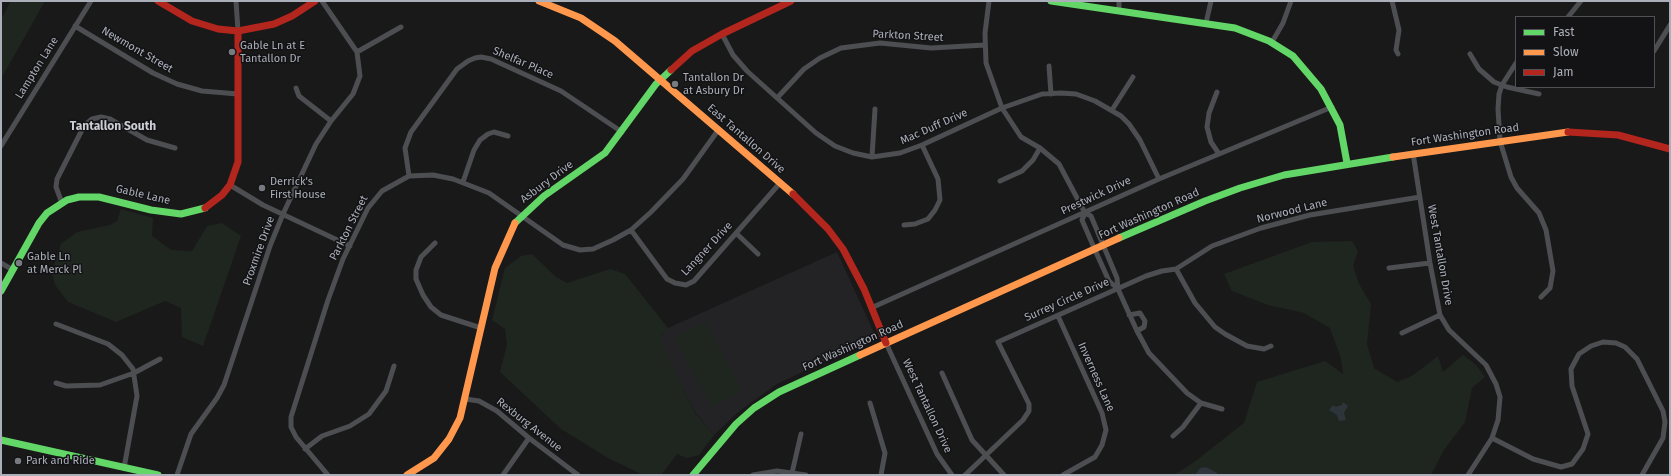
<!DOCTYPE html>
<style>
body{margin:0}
#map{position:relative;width:1671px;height:476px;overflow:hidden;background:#191919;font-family:"Fira Sans",sans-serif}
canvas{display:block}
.frame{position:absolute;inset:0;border:2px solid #abafb9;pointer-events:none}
.legend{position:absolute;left:1515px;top:16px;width:140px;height:72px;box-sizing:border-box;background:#131315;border:1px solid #505157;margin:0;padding:5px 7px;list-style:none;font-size:12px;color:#abafb9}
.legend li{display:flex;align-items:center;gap:8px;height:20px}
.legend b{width:20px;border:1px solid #505157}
</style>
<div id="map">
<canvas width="1671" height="476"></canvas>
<div class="frame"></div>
<ul class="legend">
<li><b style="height:5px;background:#63d668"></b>Fast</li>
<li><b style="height:5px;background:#ff974d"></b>Slow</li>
<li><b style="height:5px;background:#b3261e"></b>Jam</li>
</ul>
</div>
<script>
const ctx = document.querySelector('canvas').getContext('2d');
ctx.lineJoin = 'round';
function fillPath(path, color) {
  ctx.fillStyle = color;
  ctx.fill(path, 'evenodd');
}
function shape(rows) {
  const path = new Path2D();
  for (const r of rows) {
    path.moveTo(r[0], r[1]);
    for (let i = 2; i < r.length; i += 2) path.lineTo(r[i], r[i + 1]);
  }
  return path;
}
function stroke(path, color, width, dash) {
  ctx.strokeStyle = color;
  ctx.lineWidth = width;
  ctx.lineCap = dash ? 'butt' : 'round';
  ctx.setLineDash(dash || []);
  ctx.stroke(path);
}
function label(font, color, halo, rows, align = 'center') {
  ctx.font = font + ' "Fira Sans",sans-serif';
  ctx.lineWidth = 3;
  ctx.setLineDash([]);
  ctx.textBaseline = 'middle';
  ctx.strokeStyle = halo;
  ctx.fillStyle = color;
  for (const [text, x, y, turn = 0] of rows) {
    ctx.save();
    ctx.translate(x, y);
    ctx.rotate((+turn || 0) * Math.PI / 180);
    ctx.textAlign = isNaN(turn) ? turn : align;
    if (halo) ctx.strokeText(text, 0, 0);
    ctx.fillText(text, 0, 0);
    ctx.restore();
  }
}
fillPath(shape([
 [837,252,876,337,777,384,737,413,714,435,695,412,661,346,661,336,668,328]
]), '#232325');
fillPath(shape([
 [11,1,45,1,1,79,1,19],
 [121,209,153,218,152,236,171,250,192,251,207,226,222,223,241,236,203,346,182,337,181,308,165,301,116,322,68,302,55,285,52,272,61,244,77,232,110,225,117,221],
 [1352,241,1358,251,1353,266,1359,284,1371,304,1367,344,1374,368,1397,382,1412,376,1438,356,1443,372,1463,355,1476,365,1485,377,1472,388,1465,422,1444,450,1431,475,1174,475,1193,463,1244,423,1257,382,1325,361,1343,374,1341,358,1330,328,1304,313,1268,305,1232,291,1224,274,1312,242],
 [532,254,556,277,567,283,610,269,625,274,668,328,661,336,662,346,695,413,714,435,699,455,687,458,677,454,661,475,643,475,608,458,561,429,500,372,507,345,505,329,492,320,505,268,521,256],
 [705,322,742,391,712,407,675,338]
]), '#1f2620');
fillPath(shape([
 [1343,402,1348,406,1344,413,1346,420,1339,421,1337,415,1329,410,1333,405,1335,407,1342,405],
 [1206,467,1217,473,1218,475,1195,475,1200,468]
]), '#2d343a');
stroke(shape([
 [236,1,238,31],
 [989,1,985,33,986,63,1002,108,1021,137,1040,148,1059,164,1085,213],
 [1392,1,1399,30,1396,50,1398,54],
 [1119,11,1119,1],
 [1568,17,1581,1],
 [1206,23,1211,1],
 [75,26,153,73,177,84,202,91,238,94],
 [722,34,733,55,747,71,816,133,835,146,853,153,872,157,900,153,922,145,1002,108,1042,94,1061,93,1076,94,1095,101,1121,116,1129,124,1140,140,1159,179],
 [1272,42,1283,23,1291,1],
 [1654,51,1670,25],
 [357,52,401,27],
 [1470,54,1479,69,1494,82,1507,87,1539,94],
 [1516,63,1502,85,1499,94,1498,109,1500,141,1511,177,1517,188,1539,213,1546,230,1553,271,1550,288,1541,297],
 [1049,66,1051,94],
 [296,88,299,96,331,121],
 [1217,92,1209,113,1207,127,1211,142,1219,154],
 [777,98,804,69,820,58,841,48,880,43,931,48,985,45],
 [1112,110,1133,77],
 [1,146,91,1],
 [1413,153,1430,263,1440,315,1449,330,1486,365,1496,384,1500,397,1498,420,1492,438,1468,475],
 [872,157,875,109],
 [409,176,405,148,411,132,457,69,468,61,475,58,481,57,491,59,561,91,622,132],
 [1000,181,1022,171,1033,160,1040,148],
 [463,182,474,150,480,140,488,134,494,132,508,136],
 [230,185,263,205,350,246],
 [62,203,56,187,57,179,84,126,92,119,101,117,110,119,147,140,175,148],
 [1085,213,1091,216,1117,278,1118,289,1137,331,1149,353,1187,393,1201,403,1222,409],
 [1085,213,1082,220,1095,250,1109,281,1118,289],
 [904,225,915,224,928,219,935,210,940,200,938,179,922,145],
 [631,230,667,279,675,283,686,285,694,281,780,183],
 [736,233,758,254],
 [435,243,421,257,416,270,416,279,423,295,431,307,441,315,481,328],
 [1,263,13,270],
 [1389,268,1430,263],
 [1176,269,1195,303,1215,327,1225,334,1247,346,1264,349,1271,346],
 [871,308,1159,179,1332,107],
 [1129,315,1140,313,1145,321,1144,327,1137,331],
 [1058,316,1102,413,1106,430,1102,445,1095,457,1063,475],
 [56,324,108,344,122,355,133,369,137,396,124,468],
 [1402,333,1440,315],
 [886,343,937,454,952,475],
 [942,373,972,440,1004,475],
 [56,383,66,386,100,385,134,373,160,359],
 [465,399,479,401,497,411,529,438,578,475],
 [870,403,885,453,881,475],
 [1173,436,1183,427,1201,403],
 [1492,438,1533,459,1561,467,1572,464,1583,449,1588,434,1572,386,1571,369,1579,354,1591,346,1603,342,1616,343,1625,347,1637,359,1663,411,1665,422,1663,438,1642,475],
 [305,449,322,436,350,426,369,414,386,391,394,366],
 [792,473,801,434],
 [177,475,191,434,217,398,224,385,270,246,283,214,316,144,331,121,353,94,360,76,357,52,322,1],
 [328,475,296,437,291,427,291,417,328,300,343,259,368,208,382,191,409,176,433,175,453,179,489,193,563,245,580,250,593,249,613,240,631,230,651,212,683,179,719,129],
 [503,475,529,438],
 [753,475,777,471,806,475],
 [965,475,1023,420,1029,411,1029,404,998,342,1146,276,1162,271,1176,269,1212,246,1261,228,1310,215,1420,197]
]), '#4d4e52', 5);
stroke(shape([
 [1051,1,1235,28,1269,41,1293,56,1321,89,1340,125,1347,163],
 [515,223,544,196,605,153,656,84,671,70],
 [1119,238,1205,201,1240,188,1284,175,1393,157],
 [1,291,39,223,47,213,67,200,79,197,99,197,151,210,181,214,205,208],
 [1,440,158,475],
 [693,475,736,424,754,408,779,392,860,355]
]), '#63d668', 7);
stroke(shape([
 [539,1,581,18,615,41,793,194],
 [1393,157,1568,132],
 [860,355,1119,238],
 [407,475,434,458,449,439,460,418,495,268,515,223]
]), '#ff974d', 7);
stroke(shape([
 [158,1,192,21,218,29,238,31,274,24,292,16,315,1],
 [671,70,692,51,722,34,791,1],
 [1568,132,1618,135,1670,149],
 [793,194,828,229,843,249,864,289,886,343],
 [205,208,222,195,230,185,238,162,238,31]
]), '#b3261e', 7);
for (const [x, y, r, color] of [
 [232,52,4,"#787a81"],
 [675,84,4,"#787a81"],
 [262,188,4,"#787a81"],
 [19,263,4,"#787a81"],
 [18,461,4,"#787a81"]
]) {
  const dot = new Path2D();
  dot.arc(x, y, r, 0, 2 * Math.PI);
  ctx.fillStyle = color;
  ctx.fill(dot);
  stroke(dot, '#131315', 1.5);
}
label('11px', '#abafb9', '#131315', [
 ["Parkton Street",908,36,3],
 ["Newmont Street",137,50,30],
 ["Shelfar Place",523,63,23],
 ["Lampton Lane",37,68,-58],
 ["Mac Duff Drive",934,127,-24],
 ["Fort Washington Road",1465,135,-8],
 ["East Tantallon Drive",746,139,41],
 ["Asbury Drive",547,182,-37],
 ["Gable Lane",143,195,13],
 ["Prestwick Drive",1096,196,-25],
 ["Norwood Lane",1292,211,-14],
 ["Fort Washington Road",1149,214,-24],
 ["Parkton Street",349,228,-63],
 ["Langner Drive",707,249,-47],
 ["Proxmire Drive",259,251,-70],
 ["West Tantallon Drive",1440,255,80],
 ["Surrey Circle Drive",1067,300,-24],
 ["Fort Washington Road",853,346,-24],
 ["Inverness Lane",1096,377,66],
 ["West Tantallon Drive",927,406,65],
 ["Rexburg Avenue",529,425,38]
]);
label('11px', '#abafb9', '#131315', [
 ["Gable Ln at E",240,46],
 ["Tantallon Dr",240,59],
 ["Tantallon Dr",683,78],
 ["at Asbury Dr",683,91],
 ["Derrick's",270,182],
 ["First House",270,195],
 ["Gable Ln",27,257],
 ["at Merck Pl",27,270],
 ["Park and Ride",26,461]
], 'left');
label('bold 12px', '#ccced5', '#131315', [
 ["Tantallon South",113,127]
]);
</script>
